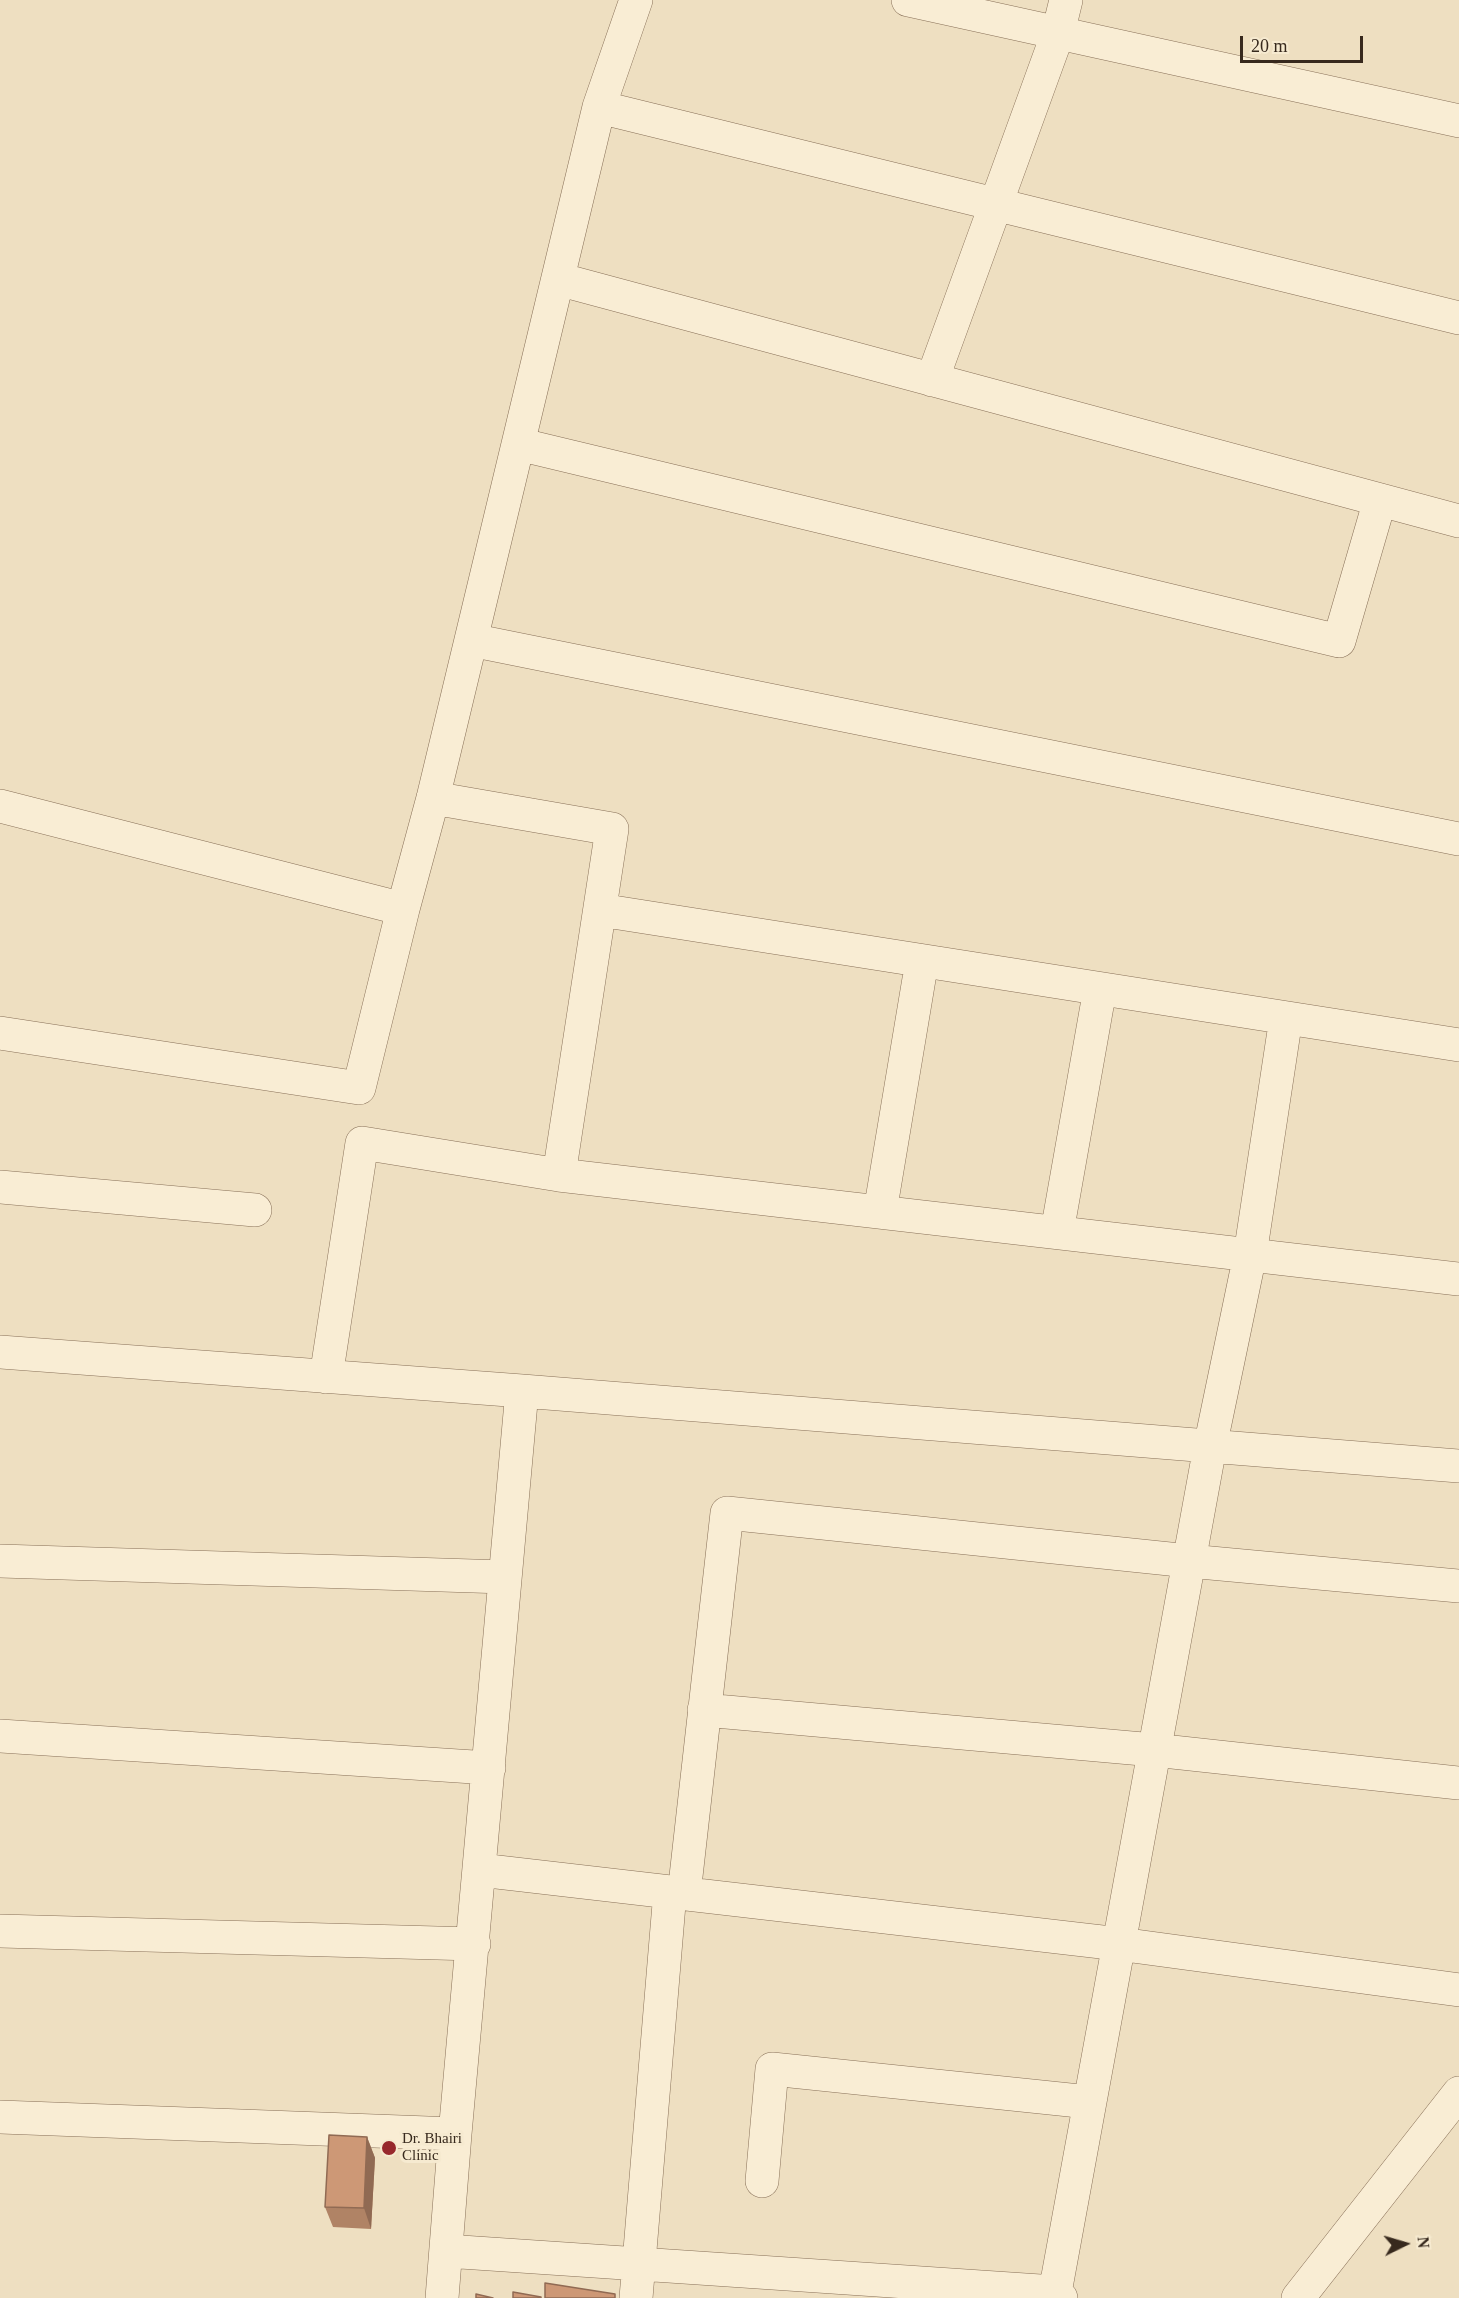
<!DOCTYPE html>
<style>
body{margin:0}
#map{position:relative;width:1459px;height:2298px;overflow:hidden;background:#eedfc1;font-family:"Times New Roman",serif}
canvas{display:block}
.north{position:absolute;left:1375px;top:2214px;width:60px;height:60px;-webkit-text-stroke:4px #f6ead0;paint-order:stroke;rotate:85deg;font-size:16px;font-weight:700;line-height:24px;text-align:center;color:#37291d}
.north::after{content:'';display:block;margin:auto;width:21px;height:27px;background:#37291d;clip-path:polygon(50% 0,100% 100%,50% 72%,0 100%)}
.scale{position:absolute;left:1240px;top:36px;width:123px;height:27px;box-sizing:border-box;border:3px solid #37291d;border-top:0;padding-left:8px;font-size:18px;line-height:21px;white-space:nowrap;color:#37291d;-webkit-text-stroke:4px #f6ead0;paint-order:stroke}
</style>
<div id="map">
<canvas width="1459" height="2298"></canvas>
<div class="north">N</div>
<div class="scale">20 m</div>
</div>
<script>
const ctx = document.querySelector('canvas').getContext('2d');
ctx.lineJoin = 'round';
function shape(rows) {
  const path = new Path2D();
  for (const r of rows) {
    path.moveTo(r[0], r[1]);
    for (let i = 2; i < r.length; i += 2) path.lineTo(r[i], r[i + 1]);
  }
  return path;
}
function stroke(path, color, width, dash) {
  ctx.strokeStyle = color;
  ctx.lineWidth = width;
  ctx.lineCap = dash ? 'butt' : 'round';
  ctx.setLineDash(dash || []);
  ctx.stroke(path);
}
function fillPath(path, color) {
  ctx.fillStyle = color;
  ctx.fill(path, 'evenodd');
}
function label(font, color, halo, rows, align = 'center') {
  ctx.font = font + ' "Times New Roman",serif';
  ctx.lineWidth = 6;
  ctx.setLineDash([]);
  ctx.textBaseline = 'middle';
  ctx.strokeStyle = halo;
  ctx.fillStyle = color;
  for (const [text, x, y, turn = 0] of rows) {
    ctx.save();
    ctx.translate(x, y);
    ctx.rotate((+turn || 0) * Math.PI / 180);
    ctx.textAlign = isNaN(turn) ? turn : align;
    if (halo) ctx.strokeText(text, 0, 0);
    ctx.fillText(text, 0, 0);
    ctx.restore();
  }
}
const minor = shape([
 [908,0,1459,121],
 [599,107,1459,318],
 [558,279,1459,521],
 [932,380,1058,33,1066,0],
 [518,444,1339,641,1380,500],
 [471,640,1459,839],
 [433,798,612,829,559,1175],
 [0,806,403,909],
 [600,910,1459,1045],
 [0,1033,359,1088,403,909,433,798,599,107,636,0],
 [0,1187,255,1210],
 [880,1212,922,961],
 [1057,1232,1100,989],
 [0,1352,522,1391,1459,1466],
 [326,1377,362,1143,559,1175,1459,1279],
 [0,1561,505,1577],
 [704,1710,1154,1750,1459,1783],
 [0,1736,489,1768],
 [480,1870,1119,1944,1459,1990],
 [684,1894,727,1513,1189,1561,1459,1586],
 [0,1931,474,1944],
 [0,2117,455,2134],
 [762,2181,772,2069,1089,2102],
 [446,2251,1055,2292,1061,2298],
 [442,2298,455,2134,522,1391],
 [636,2298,670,1892],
 [1054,2298,1210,1447,1250,1255,1286,1018],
 [1298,2298,1459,2093]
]);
stroke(minor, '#887058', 34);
stroke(minor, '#f9edd4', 33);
fillPath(shape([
 [367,2137,375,2158,371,2229,333,2227,325,2207]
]), '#b08365');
fillPath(shape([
 [367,2137,375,2158,371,2229,364,2208]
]), '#906a53');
const building = shape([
 [329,2135,367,2137,364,2208,325,2207,329,2135],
 [545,2283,615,2294,615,2298,545,2298,545,2283],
 [513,2292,541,2297,541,2298,513,2298,513,2292],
 [476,2294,493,2298,476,2298,476,2294]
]);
fillPath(building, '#cd9876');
stroke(building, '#906a53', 1.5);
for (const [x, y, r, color] of [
 [389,2148,8,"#97282c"]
]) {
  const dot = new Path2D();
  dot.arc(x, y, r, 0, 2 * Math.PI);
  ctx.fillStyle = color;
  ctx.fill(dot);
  stroke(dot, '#f6ead0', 2);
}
label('15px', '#37291d', '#f6ead0', [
 ["Dr. Bhairi",402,2139],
 ["Clinic",402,2156]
], 'left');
</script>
